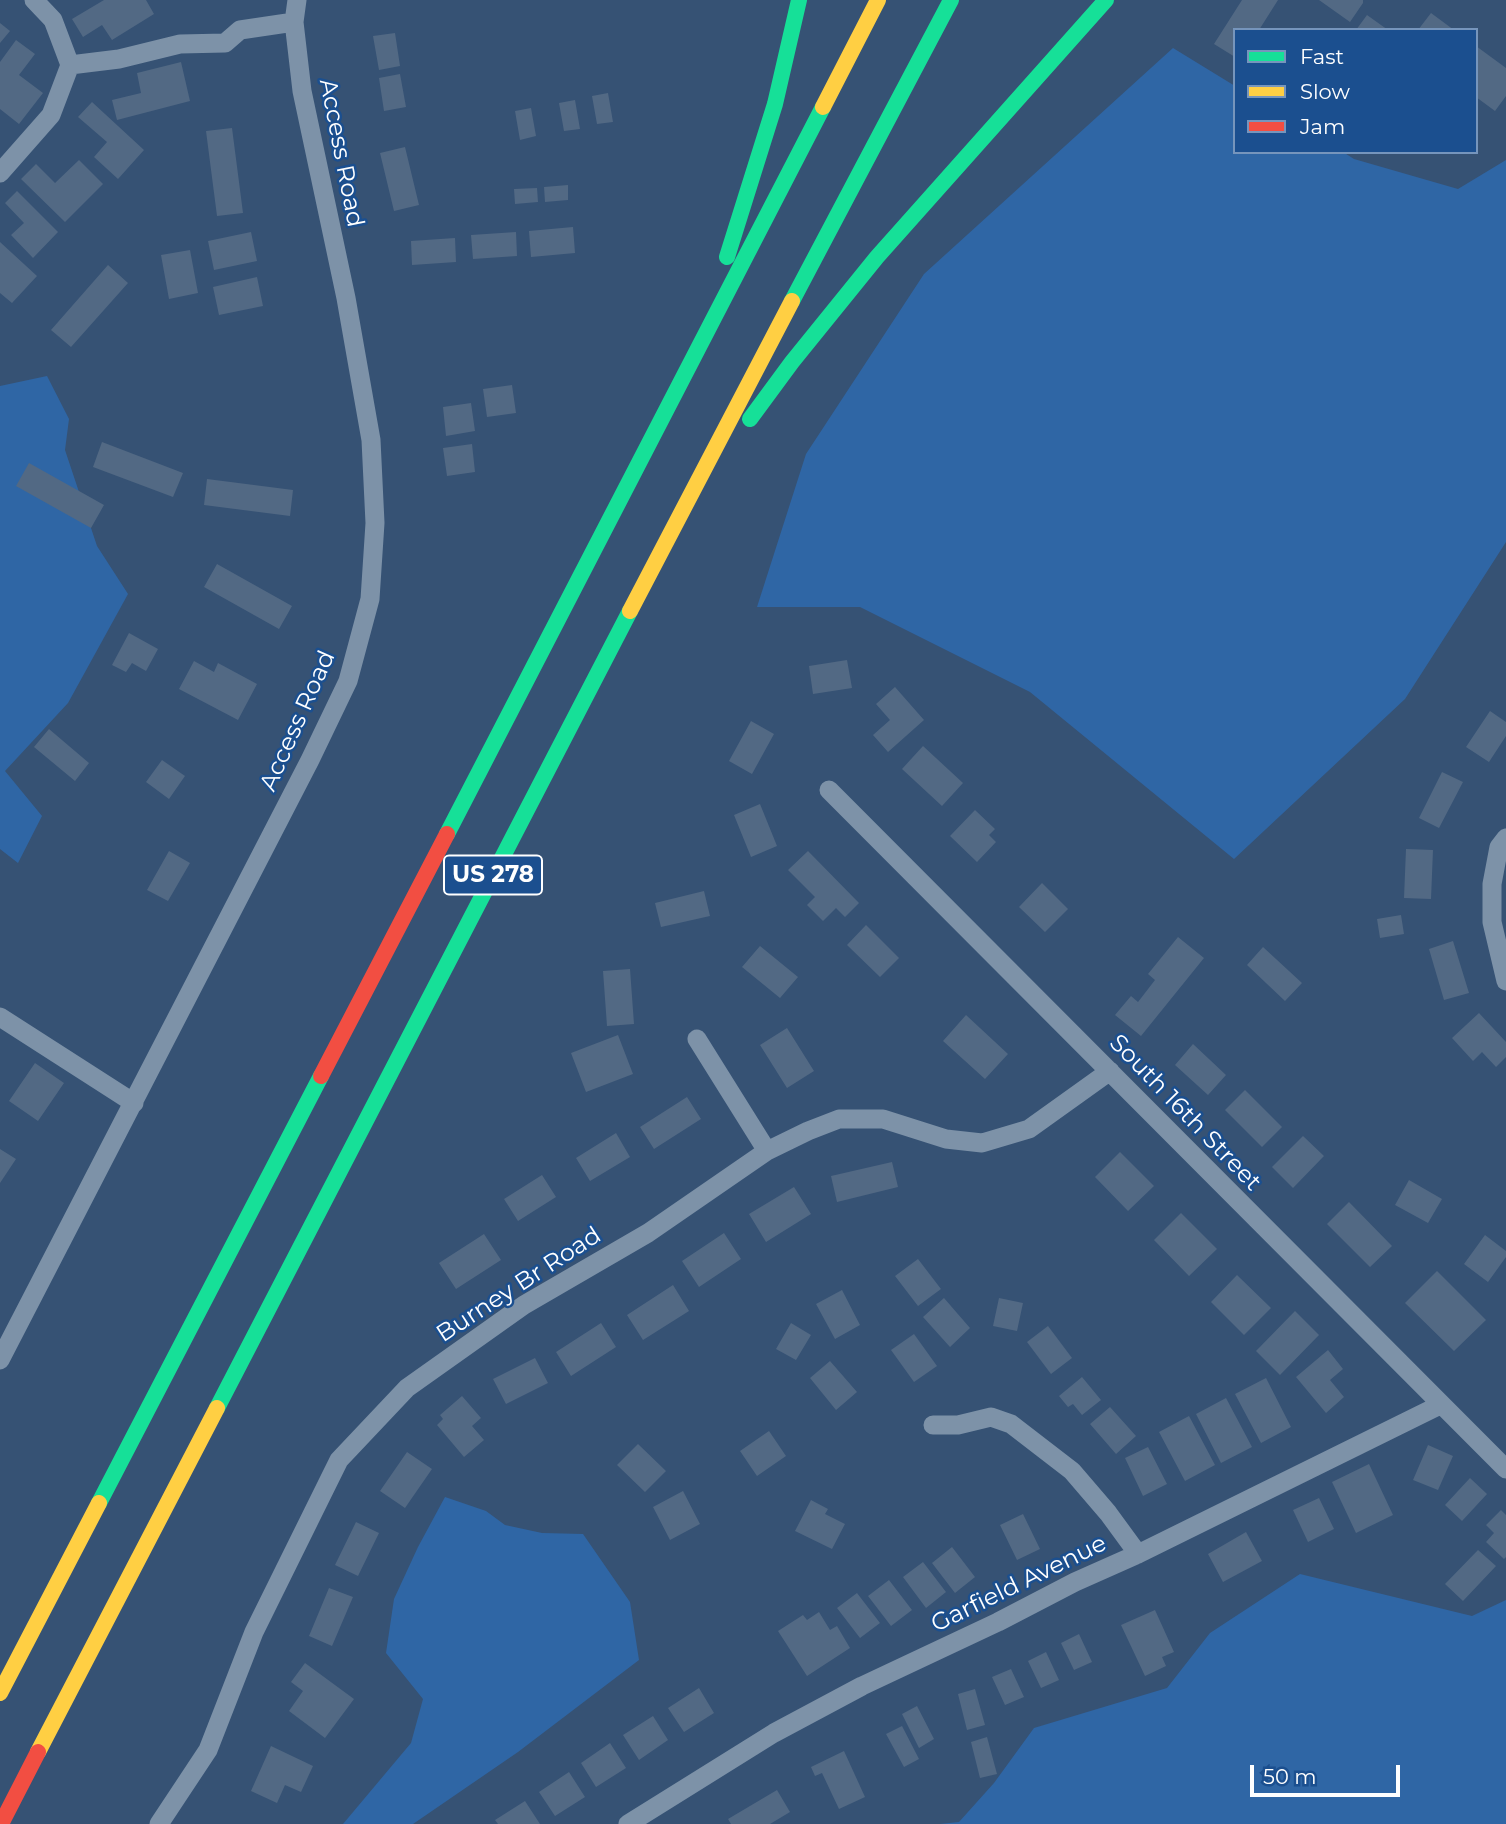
<!DOCTYPE html>
<style>
body{margin:0}
#map{position:relative;width:1506px;height:1824px;overflow:hidden;background:#365274;font-family:Montserrat,sans-serif}
canvas{display:block}
.legend{position:absolute;left:1233px;top:28px;width:245px;height:126px;box-sizing:border-box;background:#1b4f8f;border:2px solid #7695bc;margin:0;padding:9px 12px;list-style:none;font-size:21px;color:#fff}
.legend li{display:flex;align-items:center;gap:14px;height:35px}
.legend b{width:35px;border:2px solid #7695bc}
.scale{position:absolute;left:1250px;top:1765px;width:150px;height:32px;box-sizing:border-box;border:4px solid #fff;border-top:0;padding-left:9px;font-size:21px;line-height:24px;white-space:nowrap;color:#fff;-webkit-text-stroke:5px #1b4f8f;paint-order:stroke}
</style>
<div id="map">
<canvas width="1506" height="1824"></canvas>
<ul class="legend">
<li><b style="height:9px;background:#16e098"></b>Fast</li>
<li><b style="height:9px;background:#ffcf43"></b>Slow</li>
<li><b style="height:9px;background:#f24e42"></b>Jam</li>
</ul>
<div class="scale">50 m</div>
</div>
<script>
const ctx = document.querySelector('canvas').getContext('2d');
ctx.lineJoin = 'round';
function fillPath(path, color) {
  ctx.fillStyle = color;
  ctx.fill(path, 'evenodd');
}
function shape(rows) {
  const path = new Path2D();
  for (const r of rows) {
    path.moveTo(r[0], r[1]);
    for (let i = 2; i < r.length; i += 2) path.lineTo(r[i], r[i + 1]);
  }
  return path;
}
function stroke(path, color, width, dash) {
  ctx.strokeStyle = color;
  ctx.lineWidth = width;
  ctx.lineCap = dash ? 'butt' : 'round';
  ctx.setLineDash(dash || []);
  ctx.stroke(path);
}
function label(font, color, halo, rows, align = 'center') {
  ctx.font = font + ' Montserrat,sans-serif';
  ctx.lineWidth = 5;
  ctx.setLineDash([]);
  ctx.textBaseline = 'middle';
  ctx.strokeStyle = halo;
  ctx.fillStyle = color;
  for (const [text, x, y, turn = 0] of rows) {
    ctx.save();
    ctx.translate(x, y);
    ctx.rotate((+turn || 0) * Math.PI / 180);
    ctx.textAlign = isNaN(turn) ? turn : align;
    if (halo) ctx.strokeText(text, 0, 0);
    ctx.fillText(text, 0, 0);
    ctx.restore();
  }
}
fillPath(shape([
 [1173,48,1235,86,1235,152,1343,152,1354,159,1458,189,1506,160,1506,542,1405,699,1234,859,1030,692,860,607,757,607,806,454,924,274],
 [47,376,69,419,65,450,97,546,128,594,68,703,5,771,42,816,18,863,0,849,0,386],
 [445,1497,486,1511,505,1525,542,1533,583,1534,630,1602,639,1660,518,1752,413,1824,343,1824,411,1743,423,1699,386,1653,394,1599,418,1547],
 [1300,1574,1472,1616,1506,1600,1506,1824,940,1824,959,1822,994,1783,1034,1728,1167,1688,1210,1633]
]), '#2f66a5');
fillPath(shape([
 [104,0,146,0,154,14,112,40,102,25,83,37,72,19],
 [1242,0,1278,0,1259,30,1235,30,1235,57,1214,44],
 [1319,0,1363,0,1363,3,1350,22],
 [1431,13,1454,30,1418,30],
 [1367,15,1388,30,1356,30],
 [0,23,10,31,0,43],
 [395,33,400,66,379,70,373,36],
 [16,40,35,54,19,75,43,93,19,124,0,109,0,62],
 [1476,46,1506,68,1506,96,1495,111,1476,97],
 [181,62,190,101,117,120,112,100,141,93,137,73],
 [400,74,406,107,384,111,379,78],
 [608,93,613,122,597,124,592,96],
 [575,100,580,129,564,131,559,103],
 [92,102,144,150,118,179,94,157,107,142,78,117],
 [531,108,536,136,520,140,515,111],
 [232,128,243,213,217,216,206,131],
 [405,147,419,205,394,211,380,153],
 [79,160,103,184,65,222,21,179,36,164,55,183],
 [568,185,568,200,545,202,544,187],
 [537,188,538,202,515,204,514,189],
 [17,191,58,232,33,258,11,235,24,223,5,203],
 [573,227,575,253,531,257,529,231],
 [251,232,257,261,214,270,208,241],
 [516,232,517,256,473,259,471,235],
 [455,238,456,262,412,265,411,241],
 [0,242,37,276,12,303,0,293],
 [190,250,198,293,169,299,161,255],
 [108,265,128,283,71,347,51,330],
 [257,277,263,306,219,315,213,287],
 [512,385,516,413,487,417,483,389],
 [471,403,475,431,446,436,443,407],
 [102,442,183,473,173,497,93,467],
 [472,444,475,472,447,476,443,448],
 [29,463,104,505,91,528,16,486],
 [207,479,293,490,290,516,204,505],
 [217,564,292,606,279,629,204,587],
 [129,633,158,649,146,671,132,663,126,672,112,665],
 [847,660,852,688,813,694,809,666],
 [194,661,214,672,218,663,257,684,238,720,179,689],
 [895,687,924,720,888,752,873,735,890,720,876,704],
 [1490,711,1506,722,1506,736,1489,762,1466,747],
 [751,721,774,734,752,774,729,761],
 [49,729,89,763,75,781,34,747],
 [923,746,963,783,942,806,902,769],
 [162,760,185,776,169,799,146,782],
 [1442,772,1463,782,1439,828,1419,818],
 [760,804,777,846,751,857,734,815],
 [975,810,995,829,989,835,996,842,977,862,950,836],
 [1406,849,1433,850,1431,899,1404,898],
 [169,851,190,863,168,901,147,890],
 [808,851,859,903,845,917,836,908,823,921,807,905,815,897,788,870],
 [1042,883,1068,909,1045,932,1019,907],
 [704,891,710,916,661,927,655,903],
 [1401,915,1404,934,1380,938,1377,919],
 [866,925,899,958,880,977,847,945],
 [1178,937,1204,958,1141,1036,1115,1015,1131,996,1138,1002,1155,980,1148,974],
 [1453,941,1469,993,1444,1000,1429,949],
 [760,946,798,977,780,998,742,967],
 [1263,947,1302,983,1285,1001,1247,965],
 [630,969,634,1024,607,1026,603,971],
 [1479,1013,1506,1042,1506,1057,1496,1067,1482,1052,1473,1061,1452,1038],
 [966,1015,1008,1054,985,1079,943,1041],
 [787,1028,814,1071,787,1088,760,1045],
 [618,1035,633,1074,586,1092,571,1053],
 [1193,1044,1226,1075,1208,1095,1175,1065],
 [35,1063,64,1083,38,1121,9,1101],
 [1245,1090,1282,1127,1262,1147,1225,1110],
 [687,1097,701,1119,654,1149,640,1127],
 [616,1133,630,1157,590,1181,576,1158],
 [1303,1136,1324,1156,1293,1188,1272,1167],
 [0,1149,16,1159,0,1183],
 [1120,1152,1154,1186,1128,1211,1095,1177],
 [892,1162,898,1187,837,1202,831,1176],
 [542,1175,556,1197,518,1221,504,1199],
 [1409,1180,1442,1199,1428,1223,1395,1205],
 [794,1187,811,1214,766,1242,749,1214],
 [1349,1202,1392,1246,1370,1267,1327,1224],
 [1181,1213,1217,1249,1189,1276,1154,1240],
 [724,1233,741,1259,699,1287,682,1261],
 [484,1234,501,1260,456,1289,439,1263],
 [1485,1235,1506,1251,1506,1257,1488,1282,1464,1264],
 [918,1259,941,1289,918,1306,895,1276],
 [1437,1271,1486,1320,1454,1351,1405,1303],
 [1237,1275,1271,1308,1244,1335,1211,1302],
 [673,1285,689,1311,643,1340,627,1315],
 [842,1290,860,1325,835,1339,816,1304],
 [944,1298,970,1328,950,1347,923,1317],
 [999,1298,1023,1303,1017,1331,993,1326],
 [1295,1311,1319,1335,1280,1375,1256,1351],
 [601,1323,616,1347,571,1376,556,1352],
 [791,1323,811,1335,796,1360,776,1349],
 [1048,1326,1072,1358,1051,1374,1027,1342],
 [914,1334,937,1366,914,1382,891,1350],
 [1328,1350,1343,1369,1330,1380,1344,1397,1326,1413,1296,1377],
 [535,1358,548,1383,506,1404,493,1379],
 [830,1361,857,1392,836,1410,810,1378],
 [1082,1377,1101,1400,1082,1415,1073,1404,1068,1407,1059,1396],
 [1266,1378,1291,1427,1261,1443,1235,1394],
 [462,1396,481,1418,472,1426,484,1440,464,1457,437,1425,443,1419,440,1415],
 [1226,1398,1252,1447,1221,1463,1196,1414],
 [1110,1407,1136,1436,1116,1454,1090,1424],
 [1189,1416,1215,1465,1185,1481,1159,1432],
 [769,1431,786,1456,757,1476,740,1451],
 [638,1444,666,1471,645,1492,617,1465],
 [1428,1445,1453,1456,1438,1490,1413,1480],
 [1148,1447,1167,1484,1143,1496,1125,1458],
 [407,1452,432,1469,405,1508,380,1491],
 [1369,1464,1393,1515,1356,1533,1332,1482],
 [1470,1478,1487,1494,1462,1521,1445,1505],
 [683,1491,700,1524,670,1540,653,1507],
 [1319,1498,1334,1529,1308,1542,1293,1510],
 [811,1500,828,1509,825,1514,845,1524,832,1549,795,1531],
 [1501,1510,1506,1515,1506,1557,1504,1559,1486,1542,1494,1533,1486,1525],
 [1023,1514,1040,1549,1017,1560,1000,1525],
 [356,1522,379,1533,358,1576,335,1565],
 [1246,1532,1262,1561,1223,1582,1208,1554],
 [952,1547,975,1577,955,1593,932,1563],
 [1478,1550,1496,1566,1463,1601,1445,1584],
 [923,1562,946,1592,926,1608,903,1577],
 [889,1580,912,1610,891,1626,868,1596],
 [329,1588,353,1597,332,1646,309,1636],
 [857,1593,880,1623,860,1638,837,1608],
 [1155,1610,1174,1652,1162,1657,1166,1666,1145,1676,1121,1625],
 [819,1612,830,1630,837,1626,850,1648,807,1676,778,1631,803,1615,807,1620],
 [1079,1634,1092,1662,1074,1670,1061,1643],
 [1046,1652,1059,1680,1041,1688,1028,1661],
 [305,1663,354,1699,325,1738,289,1711,303,1691,291,1682],
 [1011,1669,1024,1697,1005,1705,992,1677],
 [699,1688,714,1713,684,1732,668,1708],
 [975,1689,985,1725,967,1730,958,1694],
 [917,1706,934,1739,919,1748,902,1714],
 [653,1716,668,1740,639,1760,623,1735],
 [902,1726,919,1759,904,1767,886,1734],
 [987,1737,997,1774,980,1778,971,1742],
 [610,1743,626,1768,596,1787,581,1763],
 [271,1746,313,1766,301,1792,285,1785,277,1803,251,1791],
 [844,1751,865,1797,839,1809,822,1773,815,1776,811,1767],
 [569,1772,585,1797,555,1816,539,1792],
 [777,1790,790,1812,770,1824,731,1824,728,1819],
 [525,1801,540,1824,498,1824,495,1820]
]), '#526984');
stroke(shape([
 [70,65,119,59,180,44,225,43,240,30,294,22],
 [0,173,51,115,70,65,53,20,34,0],
 [829,790,1506,1469],
 [1506,838,1499,847,1492,884,1492,922,1506,981],
 [0,1017,134,1103],
 [697,1039,767,1151],
 [0,1360,310,760,348,681,370,599,375,523,371,440,346,298,302,91,294,22,297,0],
 [933,1425,958,1425,991,1417,1011,1424,1072,1471,1108,1513,1138,1554],
 [159,1824,208,1750,254,1632,339,1460,407,1388,524,1305,648,1233,767,1151,808,1131,839,1119,883,1119,946,1139,982,1143,1029,1129,1110,1071],
 [628,1824,774,1733,862,1686,998,1622,1075,1582,1138,1554,1440,1405]
]), '#7d92a8', 19);
stroke(shape([
 [727,257,775,104,799,0],
 [792,301,951,0],
 [750,419,792,362,877,257,1106,0],
 [447,834,823,107],
 [217,1408,630,611],
 [99,1503,321,1076]
]), '#16e098', 16);
stroke(shape([
 [823,107,878,0],
 [630,611,792,301],
 [0,1693,99,1503],
 [38,1752,217,1408]
]), '#ffcf43', 16);
stroke(shape([
 [321,1076,447,834]
]), '#f24e42', 16);
stroke(shape([
 [1,1824,38,1752]
]), '#f24e42', 16);
for (const [x, y, w] of [
 [493,875,98]
]) {
  const box = new Path2D();
  box.roundRect(x - w / 2, y - 19.5, w, 39, 5);
  ctx.fillStyle = '#1b4f8f';
  ctx.fill(box);
  stroke(box, '#fff', 2);
}
label('bold 23px', '#fff', null, [
 ["US 278",493,875]
]);
label('24px', '#fff', '#1b4f8f', [
 ["Access Road",341,153,79],
 ["Access Road",298,721,-66],
 ["South 16th Street",1185,1113,46],
 ["Burney Br Road",519,1285,-33],
 ["Garfield Avenue",1019,1584,-26]
]);
</script>
